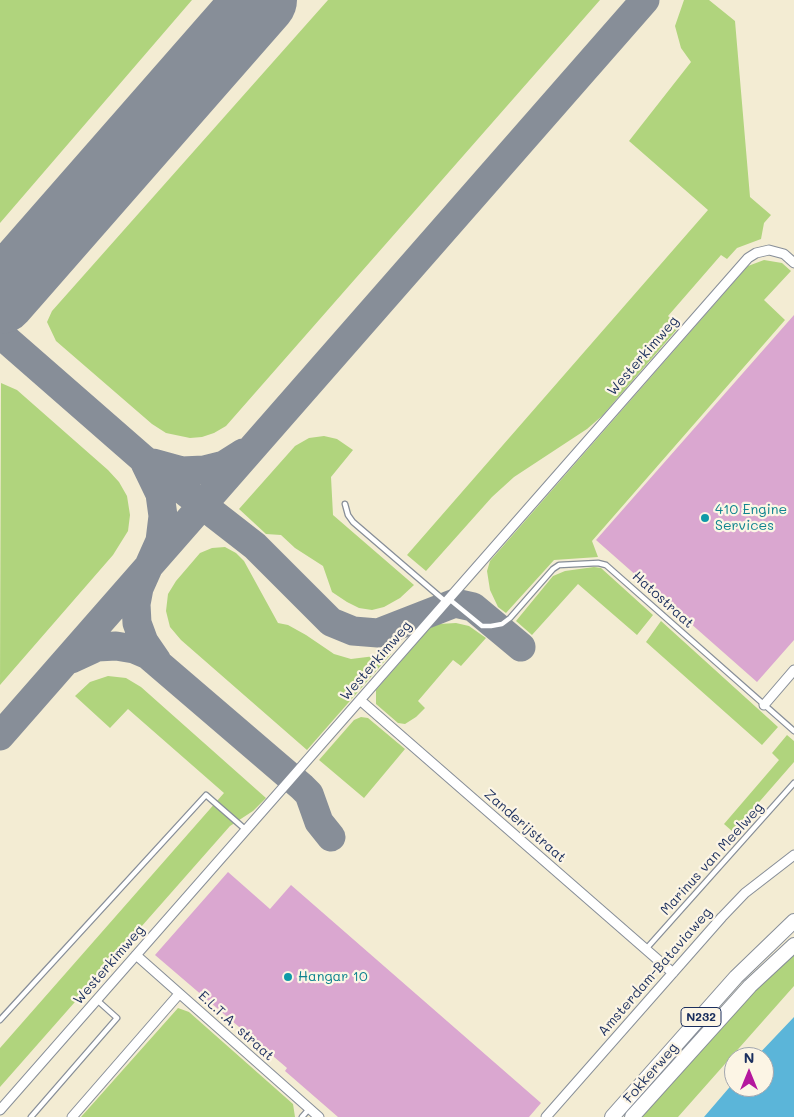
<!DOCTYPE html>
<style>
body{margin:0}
#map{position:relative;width:794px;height:1117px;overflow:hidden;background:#f3ecd3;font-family:Mali,sans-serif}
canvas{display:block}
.north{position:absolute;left:724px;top:1047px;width:50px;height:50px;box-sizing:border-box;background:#fcf5e5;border:1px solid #a2a6af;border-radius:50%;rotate:0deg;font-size:14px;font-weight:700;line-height:20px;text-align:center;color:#1b2f5e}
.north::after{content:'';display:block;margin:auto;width:18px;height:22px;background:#b5179e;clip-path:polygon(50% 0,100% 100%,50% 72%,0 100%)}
</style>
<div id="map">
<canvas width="794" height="1117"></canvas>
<div class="north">N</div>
</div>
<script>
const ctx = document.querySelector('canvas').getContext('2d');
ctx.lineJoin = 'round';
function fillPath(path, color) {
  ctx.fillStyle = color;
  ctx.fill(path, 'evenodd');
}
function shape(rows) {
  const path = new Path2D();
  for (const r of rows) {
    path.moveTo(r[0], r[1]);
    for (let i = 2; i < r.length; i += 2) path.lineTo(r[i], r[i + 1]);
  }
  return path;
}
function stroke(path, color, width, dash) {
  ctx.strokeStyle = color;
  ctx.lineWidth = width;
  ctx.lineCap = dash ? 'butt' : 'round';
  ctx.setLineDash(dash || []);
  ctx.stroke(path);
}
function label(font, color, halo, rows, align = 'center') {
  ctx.font = font + ' Mali,sans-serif';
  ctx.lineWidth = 4.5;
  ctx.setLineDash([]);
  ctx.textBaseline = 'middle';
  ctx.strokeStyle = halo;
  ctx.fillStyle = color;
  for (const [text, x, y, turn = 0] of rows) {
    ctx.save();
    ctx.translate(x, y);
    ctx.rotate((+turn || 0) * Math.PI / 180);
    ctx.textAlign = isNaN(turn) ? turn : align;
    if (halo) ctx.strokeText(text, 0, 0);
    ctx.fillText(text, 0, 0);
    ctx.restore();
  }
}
fillPath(shape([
 [0,0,192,0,0,223],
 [328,0,600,0,226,426,214,433,202,437,190,438,166,433,152,424,56,341,47,322,52,311],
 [684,0,709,0,735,21,750,197,771,215,764,223,761,239,737,248,727,259,721,255,668,316,679,327,602,416,587,429,514,477,492,497,426,571,407,555,708,210,629,141,691,62,681,48,675,26],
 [764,260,782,263,791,271,764,300,785,320,592,541,598,557,554,560,506,613,498,607,490,590,487,571,490,561,748,266],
 [1,383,17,390,108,470,119,482,127,496,130,515,128,531,113,555,0,685],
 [324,436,337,439,353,450,331,477,333,515,414,585,400,598,384,607,372,610,359,608,347,602,332,592,323,566,295,548,281,535,266,534,239,509,295,446,309,438],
 [225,547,236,553,244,561,278,623,288,625,306,635,334,654,351,659,391,654,307,750,181,640,170,627,166,611,168,594,176,581,200,553,212,548],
 [594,567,601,568,653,615,637,635,578,584,532,635,516,621,553,576,565,571],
 [661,621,778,727,762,745,646,642],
 [456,623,469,626,486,638,461,666,453,660,418,701,425,708,416,717,405,724,398,723,376,704,376,690,430,628,439,624],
 [108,676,126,678,141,687,266,798,253,811,230,826,0,1087,0,1048,224,793,128,709,110,728,75,696,90,682],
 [361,717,368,718,405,749,364,798,319,760,354,720],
 [787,735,794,741,794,762,733,832,724,824,779,760,772,753],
 [794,955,794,986,678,1117,642,1117,755,991],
 [178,1008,189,1012,293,1104,295,1117,81,1117]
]), '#b0d47d');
fillPath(shape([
 [794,1017,794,1117,704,1117,734,1082,734,1087,764,1087,764,1057,756,1057]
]), '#5bb5d9');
stroke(shape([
 [0,301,20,275],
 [0,334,142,458,255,546,331,622,353,631,378,633,455,603,473,607,521,647],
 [145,463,160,494,163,516,160,541,139,588,136,604,137,623,144,642,157,661],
 [153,463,182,471,204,470,224,465,243,453],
 [71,659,97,647,116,646,134,649,148,655,302,787,309,794,319,822,331,837],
 [0,736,645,0]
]), '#878e98', 29);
stroke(shape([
 [0,298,261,0]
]), '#878e98', 72);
fillPath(shape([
 [794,315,794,640,757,682,596,540],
 [228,872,270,909,291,885,541,1103,529,1117,338,1117,285,1071,287,1068,155,955]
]), '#daa7d0');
const service = shape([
 [345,504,348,515,353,522,446,602],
 [449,599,482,626,491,626,502,624,510,618,553,569,559,565,598,563,606,565,794,731],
 [646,949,794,783],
 [0,1020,206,795,246,830],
 [31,1117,117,1018,97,1000],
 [302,1117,309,1109]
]);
const minor = shape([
 [360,700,673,973],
 [764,705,794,670],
 [136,955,319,1117],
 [0,1110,748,258,756,253,769,250,784,254,794,263],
 [72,1117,179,994],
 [546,1117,722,917,745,893,794,855]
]);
const primary = shape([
 [612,1117,736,977,794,921],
 [632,1117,750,986,794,945]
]);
stroke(service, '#878e98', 7);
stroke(minor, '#878e98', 11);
stroke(primary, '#878e98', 16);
stroke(service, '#fff', 4.5);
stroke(minor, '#fff', 9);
stroke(primary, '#fff', 14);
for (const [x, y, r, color] of [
 [705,518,5,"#0f9aa8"],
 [288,977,5,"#0f9aa8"]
]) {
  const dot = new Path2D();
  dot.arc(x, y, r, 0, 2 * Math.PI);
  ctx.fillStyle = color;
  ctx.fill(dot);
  stroke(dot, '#fcf5e5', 2);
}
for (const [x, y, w] of [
 [701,1017,40]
]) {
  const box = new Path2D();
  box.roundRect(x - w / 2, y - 9.5, w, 19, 4);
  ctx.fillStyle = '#fcf5e5';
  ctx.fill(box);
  stroke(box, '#1b2f5e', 1);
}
label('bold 12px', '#1b2f5e', null, [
 ["N232",701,1017]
]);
label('14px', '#1b2f5e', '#fcf5e5', [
 ["Westerkimweg",643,356,-49],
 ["Hatostraat",663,600,42],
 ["Westerkimweg",376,661,-49],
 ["Zanderijstraat",525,826,41],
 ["Marinus van Meelweg",712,859,-48],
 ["Westerkimweg",109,965,-49],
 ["Amsterdam-Bataviaweg",655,972,-49],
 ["E.L.T.A. straat",236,1026,42],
 ["Fokkerweg",651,1073,-49]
]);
label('14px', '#0d838f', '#fcf5e5', [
 ["410 Engine",715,510],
 ["Services",715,526],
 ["Hangar 10",298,977]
], 'left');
</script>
